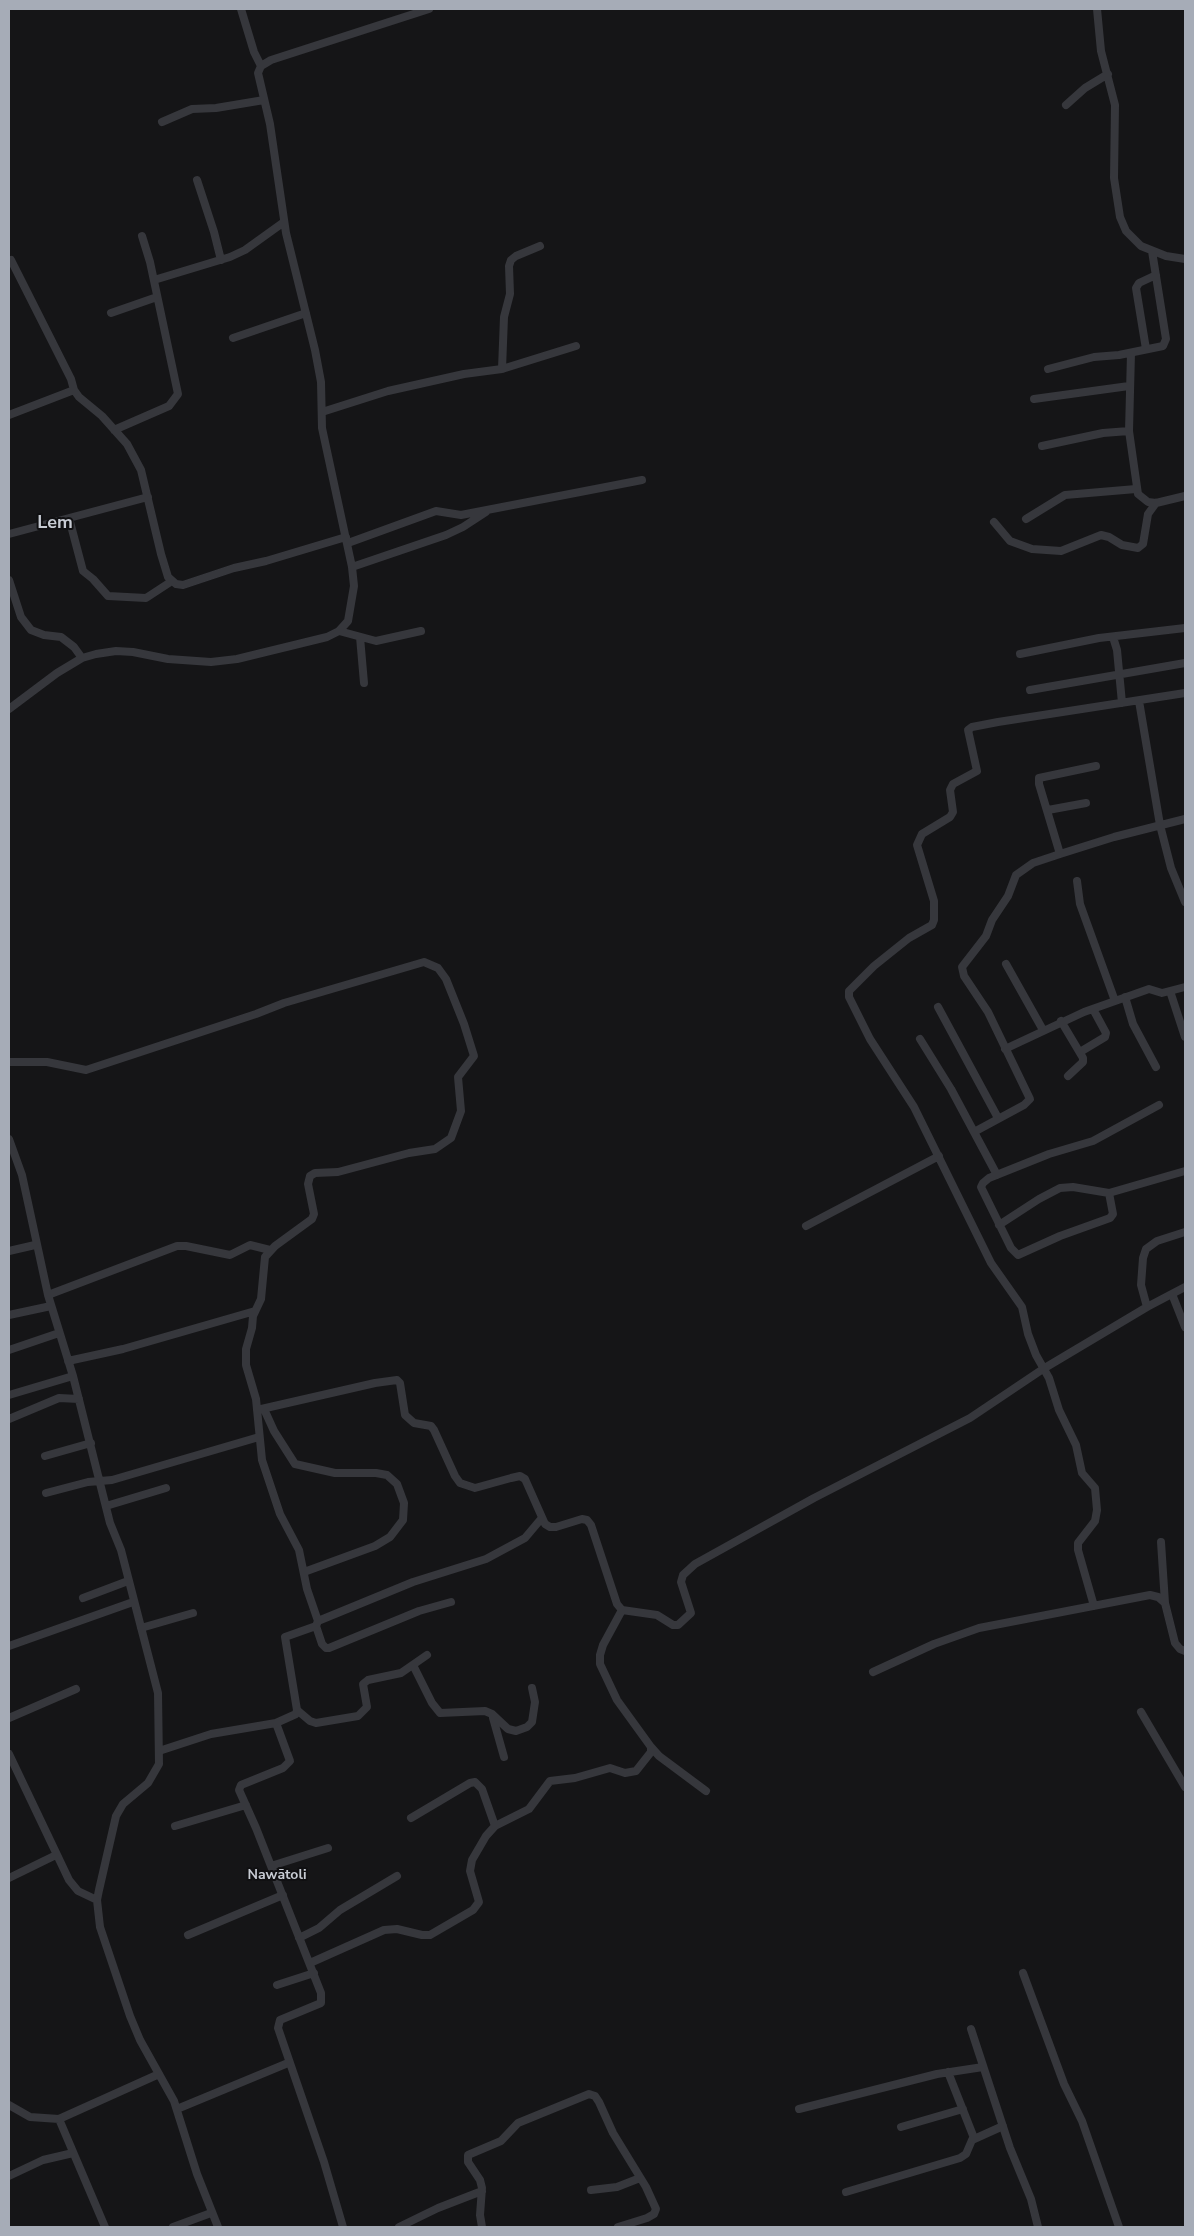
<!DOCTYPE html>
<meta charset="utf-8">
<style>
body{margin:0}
#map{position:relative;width:1194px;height:2236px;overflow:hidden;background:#151517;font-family:"Nunito Sans",sans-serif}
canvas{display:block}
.frame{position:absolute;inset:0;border:10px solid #a6acb7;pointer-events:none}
</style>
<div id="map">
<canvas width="1194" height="2236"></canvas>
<div class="frame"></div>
</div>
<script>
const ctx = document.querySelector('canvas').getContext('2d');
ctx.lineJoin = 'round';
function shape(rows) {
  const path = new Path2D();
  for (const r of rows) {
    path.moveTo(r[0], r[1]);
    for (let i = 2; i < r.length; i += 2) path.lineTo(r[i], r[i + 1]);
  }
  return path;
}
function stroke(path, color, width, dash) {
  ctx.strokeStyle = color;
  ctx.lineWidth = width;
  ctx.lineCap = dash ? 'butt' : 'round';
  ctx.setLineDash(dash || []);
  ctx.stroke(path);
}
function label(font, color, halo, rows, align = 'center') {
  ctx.font = font + ' "Nunito Sans",sans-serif';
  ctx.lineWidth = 4;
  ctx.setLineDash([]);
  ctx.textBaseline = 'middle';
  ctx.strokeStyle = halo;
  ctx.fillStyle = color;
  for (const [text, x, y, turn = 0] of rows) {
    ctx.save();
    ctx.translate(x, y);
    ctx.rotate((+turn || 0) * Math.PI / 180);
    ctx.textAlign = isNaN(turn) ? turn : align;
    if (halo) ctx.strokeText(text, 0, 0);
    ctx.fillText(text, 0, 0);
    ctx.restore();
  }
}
stroke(shape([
 [241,9,254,52,261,66],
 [1097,9,1101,51,1115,105,1114,178,1120,217,1126,231,1141,246,1166,256,1185,259],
 [1066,105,1085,88,1108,74],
 [162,122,192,109,216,108,264,100],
 [197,180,214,232,221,260],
 [11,260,71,379,74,390],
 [154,280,230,257,245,250,284,222],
 [111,313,157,297],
 [233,338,306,313],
 [1146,349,1136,288,1139,283,1156,275],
 [1131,353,1129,431,1138,494,1148,502,1156,503,1185,496],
 [502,369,504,317,510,294,509,266,511,260,516,256,540,246],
 [1048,369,1094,357,1119,355,1163,346,1166,339,1152,251],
 [1034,399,1129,386],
 [322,412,388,391,464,374,502,369,576,346],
 [9,415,74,390,79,397,102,416,127,444,141,470,161,554,168,577,176,584,183,585,234,568,266,561,346,537],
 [114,430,169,406,178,394,150,262,142,236],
 [1042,446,1103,433,1129,431],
 [69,518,83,571,93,579,108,596,146,598,172,581],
 [1026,519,1065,495,1136,489],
 [994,522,1010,541,1032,549,1061,551,1101,535,1109,537,1122,545,1138,548,1143,544,1148,514,1156,503],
 [9,534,148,497],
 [348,543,436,511,461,515,642,480],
 [352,567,446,535,463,527,486,512],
 [9,580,21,617,31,630,44,635,61,637,74,647,82,658],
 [339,631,376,641,421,631],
 [360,637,364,683],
 [1113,637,1117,650,1122,703],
 [1020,654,1099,638,1185,628],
 [1030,690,1185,663],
 [1139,701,1160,825,1171,868,1185,902],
 [9,709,57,673,82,658,96,654,116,651,133,652,168,659,211,662,237,659,327,637,339,631,348,621,354,586,352,567,322,428,321,382,315,350,286,233,270,124,258,73,261,66,271,60,429,9],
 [1048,810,1086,803],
 [1060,854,1039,784,1039,778,1096,766],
 [1077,881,1080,904,1115,1001],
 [1006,964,1043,1030],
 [1170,991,1185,1037],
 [1125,997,1133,1024,1156,1067],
 [938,1007,998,1118],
 [1061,1021,1083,1058,1083,1062,1068,1076],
 [920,1039,951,1089,997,1175],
 [1005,1049,1084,1012,1149,989,1162,993,1185,987],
 [1080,1052,1105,1037,1106,1033,1093,1009],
 [9,1062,47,1062,86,1070,256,1014,284,1003,424,962,438,968,446,979,464,1024,474,1056,458,1077,461,1111,451,1138,435,1149,409,1153,338,1172,315,1173,310,1176,308,1184,314,1214,312,1219,275,1246,265,1257,261,1299,253,1316,252,1328,246,1349,246,1365,256,1399,262,1460,280,1514,299,1550,307,1589,318,1621,316,1626,285,1637,297,1710,296,1714,276,1723,211,1734,159,1751],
 [974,1132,1024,1105,1030,1099,988,1012,964,976,962,967,986,936,992,920,1008,896,1016,875,1033,863,1060,854,1114,837,1185,819],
 [9,1139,22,1175,48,1295,73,1376,110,1523,121,1550,158,1693,159,1764,148,1783,123,1804,116,1816,99,1890,97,1900,100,1927,130,2016,140,2040,174,2101,197,2174,218,2227],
 [1109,1193,1113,1214,1110,1218,1060,1236,1018,1255,1011,1248,981,1187,983,1183,989,1178,1049,1154,1093,1141,1159,1105],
 [999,1225,1039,1199,1060,1188,1073,1187,1109,1193,1185,1171],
 [806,1226,939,1156],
 [9,1251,35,1245],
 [1172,1294,1185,1327],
 [48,1295,177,1246,186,1246,230,1255,250,1245,270,1250],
 [1147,1307,1141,1285,1143,1258,1146,1249,1157,1241,1185,1232],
 [9,1315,51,1306],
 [9,1350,59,1333],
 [68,1361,123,1349,255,1311],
 [9,1395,73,1376],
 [264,1409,274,1431,295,1464,335,1473,376,1473,387,1475,397,1484,404,1503,403,1520,390,1537,375,1546,304,1572],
 [257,1410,375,1383,397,1380,400,1383,405,1415,414,1423,431,1426,434,1430,455,1476,460,1483,475,1488,511,1478,520,1476,525,1479,545,1524,550,1527,556,1527,582,1519,587,1520,591,1525,617,1604,622,1610,657,1615,673,1625,678,1625,691,1613,681,1582,683,1575,695,1564,814,1498,970,1418,1043,1369,1147,1307,1185,1287],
 [9,1419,59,1398,79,1399],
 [45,1456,91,1443],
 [46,1493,88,1482,112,1480,259,1437],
 [106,1506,166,1488],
 [1161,1542,1165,1603],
 [83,1598,128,1581],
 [1094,1606,1078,1550,1078,1543,1095,1521,1097,1510,1095,1488,1082,1473,1076,1445,1059,1410,1049,1378,1036,1355,1028,1334,1022,1307,991,1263,914,1107,870,1039,849,997,849,991,874,966,909,938,932,925,934,920,934,901,917,845,922,834,950,817,953,812,950,790,953,784,977,771,968,730,972,727,998,722,1185,693],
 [318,1621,413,1582,486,1559,525,1538,541,1519],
 [316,1626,322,1644,326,1648,329,1648,419,1611,451,1602],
 [141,1628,193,1613],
 [9,1646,133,1602],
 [413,1665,432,1703,440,1713,485,1711,492,1714,508,1729,516,1731,527,1727,532,1722,535,1702,532,1688],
 [873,1672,934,1644,979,1628,1150,1595,1158,1597,1165,1603,1175,1643,1180,1649,1185,1651],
 [297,1710,310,1721,316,1723,358,1716,367,1707,363,1684,368,1680,401,1673,427,1655],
 [1141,1712,1185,1787],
 [9,1718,76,1689],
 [493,1718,504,1757],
 [276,1723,290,1761,283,1768,241,1785,239,1790,256,1828,321,1993,321,2003,280,2020,278,2028,324,2162,343,2227],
 [651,1747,659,1756,706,1791],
 [9,1754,69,1880,78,1891,97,1900],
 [411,1818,470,1783,475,1782,482,1789,495,1826],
 [175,1826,246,1805],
 [271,1866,328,1848],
 [9,1878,56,1855],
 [188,1935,283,1895],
 [299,1938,319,1928,340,1910,397,1876],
 [310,1963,384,1930,397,1929,422,1935,430,1935,473,1910,479,1902,470,1871,472,1860,486,1836,495,1826,529,1809,550,1781,575,1778,610,1768,625,1773,636,1771,651,1752,651,1747,617,1700,600,1664,600,1655,603,1645,622,1610],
 [1023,1973,1064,2084,1082,2121,1119,2227],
 [277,1985,314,1973],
 [971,2029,1010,2148,1031,2199,1038,2227],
 [948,2072,974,2138],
 [9,2105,30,2117,59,2119,159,2074],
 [177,2109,288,2063],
 [799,2109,937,2074,983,2067],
 [59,2119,105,2227],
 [901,2127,963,2109],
 [9,2176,43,2160,73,2153],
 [591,2190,617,2187,640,2178],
 [846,2192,960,2158,966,2154,972,2140,1003,2126],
 [173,2227,211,2213],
 [399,2227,438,2208,482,2191],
 [482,2227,480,2215,482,2188,480,2180,468,2162,468,2155,501,2141,518,2123,589,2094,595,2096,599,2102,613,2133,646,2187,656,2209,654,2214,647,2218,618,2227]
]), '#36373c', 8);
label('bold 14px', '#c7cbd3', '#101012', [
 ["Nawātoli",277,1876]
]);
label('bold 18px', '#c7cbd3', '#101012', [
 ["Lem",55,524]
]);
</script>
